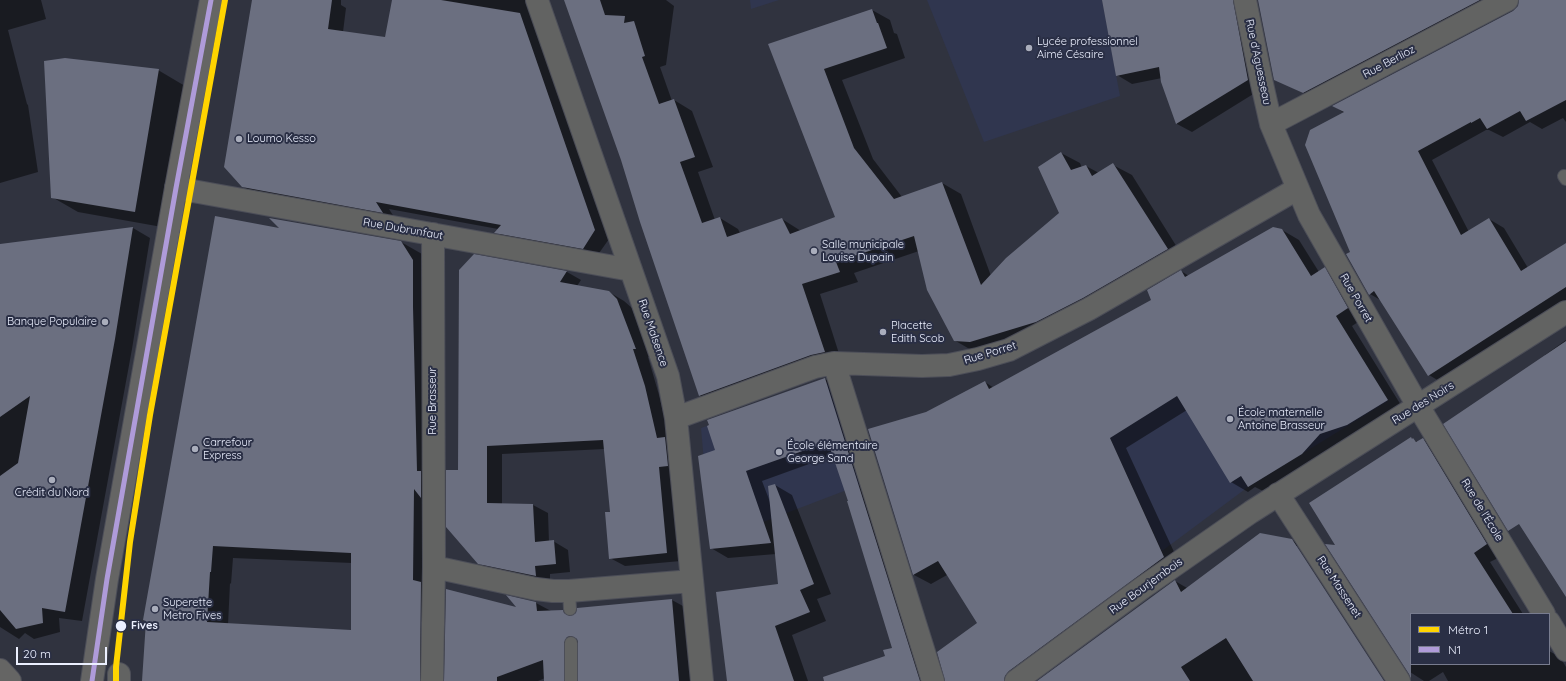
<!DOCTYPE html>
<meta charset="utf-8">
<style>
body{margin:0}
#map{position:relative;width:1566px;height:681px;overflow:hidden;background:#30333f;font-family:Quicksand,sans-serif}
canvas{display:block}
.legend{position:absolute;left:1410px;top:613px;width:140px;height:52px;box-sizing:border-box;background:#2a2f45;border:1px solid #787c8f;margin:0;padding:5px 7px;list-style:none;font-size:12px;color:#ecf0ff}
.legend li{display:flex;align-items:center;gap:8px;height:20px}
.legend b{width:20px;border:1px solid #787c8f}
.scale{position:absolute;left:16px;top:647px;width:91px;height:18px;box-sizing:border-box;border:2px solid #ecf0ff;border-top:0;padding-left:5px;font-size:12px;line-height:14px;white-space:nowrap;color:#ecf0ff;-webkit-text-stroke:3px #2a2f45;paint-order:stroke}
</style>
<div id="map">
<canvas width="1566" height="681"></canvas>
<ul class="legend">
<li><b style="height:5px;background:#ffd400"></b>Métro 1</li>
<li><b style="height:5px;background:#af9bd9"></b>N1</li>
</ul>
<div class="scale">20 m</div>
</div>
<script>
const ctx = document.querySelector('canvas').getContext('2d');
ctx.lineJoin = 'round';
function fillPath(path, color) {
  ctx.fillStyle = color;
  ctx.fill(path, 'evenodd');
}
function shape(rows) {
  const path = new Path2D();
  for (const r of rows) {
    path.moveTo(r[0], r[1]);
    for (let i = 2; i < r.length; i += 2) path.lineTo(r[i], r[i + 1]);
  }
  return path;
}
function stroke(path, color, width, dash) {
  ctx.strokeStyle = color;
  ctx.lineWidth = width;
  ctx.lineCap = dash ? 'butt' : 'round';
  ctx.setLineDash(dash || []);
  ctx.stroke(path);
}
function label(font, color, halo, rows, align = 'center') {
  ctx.font = font + ' Quicksand,sans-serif';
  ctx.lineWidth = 4;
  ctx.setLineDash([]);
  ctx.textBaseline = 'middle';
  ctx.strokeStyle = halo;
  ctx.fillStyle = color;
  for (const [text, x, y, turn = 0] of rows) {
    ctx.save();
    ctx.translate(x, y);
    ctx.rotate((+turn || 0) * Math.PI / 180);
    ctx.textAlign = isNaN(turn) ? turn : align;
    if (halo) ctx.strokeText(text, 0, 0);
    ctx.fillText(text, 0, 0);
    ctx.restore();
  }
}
fillPath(shape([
 [750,0,779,0,751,9],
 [927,0,1102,0,1120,96,984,142],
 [1312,277,1388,401,1248,487,1162,551,1110,438,1147,381],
 [834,381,865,483,711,542,701,428]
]), '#30364f');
fillPath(shape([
 [0,0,41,0,46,19,8,30,27,104,28,105,38,172,0,183],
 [253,0,341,0,341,5,346,8,343,32,385,39,393,0,526,0,609,239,597,256,509,240,496,232,498,229,389,209,396,220,257,195,242,186],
 [565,0,666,0,674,6,666,65,660,67,672,101,674,100,692,111,713,167,698,172,715,220,720,218,738,229,740,233,782,219,801,231,836,218,769,45,872,10,890,20,894,33,897,34,905,58,842,80,873,159,902,197,942,183,961,194,991,276,1061,213,1061,153,1080,163,1082,168,1086,166,1099,173,1113,165,1132,175,1185,260,1102,308,973,351,954,340,919,251,854,273,858,282,820,294,842,363,718,406,700,396,622,160],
 [1112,0,1251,0,1263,88,1192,132,1177,124,1162,78,1132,84,1117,75],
 [1259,0,1511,0,1319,101,1275,79],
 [1520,0,1566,0,1566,122,1563,118,1542,129,1530,122,1503,137,1489,130,1486,130,1432,160,1469,232,1489,219,1504,228,1528,268,1566,243,1566,305,1444,384,1429,375,1382,301,1370,294,1352,252,1344,113,1334,106,1513,12,1518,8],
 [158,70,185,86,162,227,78,212,52,197],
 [133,228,150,238,132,349,82,621,59,618,60,632,34,639,25,633,19,639,0,627,0,245],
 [281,229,401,242,422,254,433,273,440,681,143,681],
 [233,558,352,563,352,631,228,625,230,583,231,584],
 [1282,230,1299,240,1319,272,1325,269,1342,278,1364,318,1352,326,1404,410,1365,435,1337,443,1319,463,1272,491,1263,491,1255,487,1248,492,1231,482,1187,410,1126,448,1181,567,1025,681,946,681,978,623,947,575,931,584,914,575,869,430,926,413,985,382,994,388,1152,300,1181,271,1189,276],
 [474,255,567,272,581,280,577,286,609,292,624,301,632,308,650,357,648,357,659,395,670,441,681,561,625,566,610,558,611,513,605,449,502,454,502,504,533,505,548,513,549,542,553,541,568,550,570,572,550,574,550,584,494,572,479,563,459,471],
 [1566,340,1566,438,1545,355],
 [825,379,842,388,933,681,843,681,886,656,893,648,849,501,834,455,762,481,770,502,775,485,792,495,831,594,817,599,826,621,792,635,808,681,728,681,779,585,776,554,728,558,711,548,716,451,709,420],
 [1423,439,1440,449,1473,504,1467,508,1498,558,1490,562,1523,614,1411,614,1411,664,1549,664,1549,651,1560,657,1566,667,1566,681,1448,681,1443,672,1429,681,1424,681,1410,672,1337,547,1413,440,1418,442],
 [1292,540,1309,550,1394,681,1385,681,1298,546,1295,546,1383,681,1039,681,1175,581,1187,588],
 [508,597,536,603,551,611,562,611,572,616,672,600,692,611,698,681,545,681,545,678,538,681,445,681,518,609]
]), '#0007');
fillPath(shape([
 [252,0,332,0,328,29,385,37,392,0,441,0,520,13,595,230,583,249,494,233,501,225,376,202,383,213,242,187,224,167],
 [564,0,600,0,605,15,625,16,624,23,634,21,645,56,642,57,659,104,674,99,695,157,680,162,702,223,720,217,727,237,782,218,790,234,835,217,768,44,872,9,877,23,878,23,887,48,824,69,854,148,894,199,942,182,981,285,1006,258,1059,213,1038,167,1061,152,1071,170,1086,165,1092,176,1113,163,1168,249,1083,298,1036,322,970,342,954,341,927,290,914,236,836,262,840,272,802,284,825,352,811,355,699,396,640,222,621,160],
 [1102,0,1233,0,1248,80,1176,124,1161,82,1159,67,1116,76],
 [1258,0,1480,0,1303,93,1274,80],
 [1519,0,1566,0,1566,100,1526,121,1520,111,1487,129,1480,118,1471,123,1471,122,1418,151,1461,235,1489,218,1521,271,1566,243,1566,287,1428,376,1374,291,1369,295,1346,254,1350,252,1305,145,1310,130,1344,112,1332,106,1513,11,1518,6],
 [65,58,159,69,135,212,51,198,44,61],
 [215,216,279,228,269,218,401,241,413,260,413,307,417,471,421,471,421,498,414,489,413,580,421,582,420,681,142,681,146,621,143,620],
 [213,546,351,553,351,630,207,622,210,572,211,572],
 [133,227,115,339,65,612,42,608,43,623,16,629,0,610,0,476,18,463,30,396,0,417,0,244],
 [1273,227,1282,229,1311,276,1325,267,1348,308,1336,316,1388,400,1347,425,1320,434,1302,454,1248,487,1241,476,1230,483,1177,396,1110,438,1164,557,1009,671,1005,676,1004,681,945,681,937,652,977,623,938,561,913,575,868,429,926,412,985,381,989,389,1151,300,1147,290,1181,270,1185,277],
 [474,254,567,271,560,282,609,291,617,299,636,349,633,349,645,386,657,438,665,437,668,466,659,467,667,553,609,559,605,512,610,512,603,440,487,446,487,503,533,504,535,542,554,540,556,564,535,566,536,576,478,564,446,527,446,470,458,470,459,270],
 [1566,341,1566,597,1519,524,1508,531,1443,424],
 [825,378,920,681,824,681,823,677,885,656,883,650,892,648,847,501,848,501,828,442,746,471,771,543,710,549,698,456,715,450,707,426,709,425,707,420],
 [1411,437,1412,439,1413,438,1416,442,1423,438,1487,544,1474,553,1513,614,1411,614,1411,679,1409,674,1325,544,1335,545,1309,503],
 [775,484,814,584,800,590,810,612,775,626,794,681,727,681,716,592,778,584,768,486],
 [1260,533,1292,539,1384,681,1253,681,1226,638,1181,667,1190,681,1037,681,1175,580,1181,592],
 [446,589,516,607,506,595,536,602,537,611,563,610,564,613,570,616,576,613,577,608,672,599,679,681,578,681,578,643,577,639,571,636,567,637,564,643,564,681,544,681,543,660,497,677,497,681,444,681]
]), '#6b6f80');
const lane = shape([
 [1564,176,1566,179],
 [569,591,570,609],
 [571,643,571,681]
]);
const street = shape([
 [537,0,668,376,676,418,702,681],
 [1245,0,1262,84,1271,124,1309,215,1418,406,1544,614],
 [1271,124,1507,0],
 [176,188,631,270],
 [433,234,434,567,536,589,553,591,569,591,692,581],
 [834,363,933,681],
 [676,418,815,367,834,363,922,366,949,365,978,359,1009,350,1089,309,1297,189],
 [1278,494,1399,681],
 [1549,622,1566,650],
 [119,681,119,674],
 [432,681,434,567],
 [1016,681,1142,588,1251,512,1566,312]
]);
const secondary = shape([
 [0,670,10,681],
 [92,681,107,579,176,188,211,0]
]);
stroke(lane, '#4c4e58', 14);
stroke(street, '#4c4e58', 24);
stroke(secondary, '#4c4e58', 24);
stroke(lane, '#626362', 12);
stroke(street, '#626362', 22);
stroke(secondary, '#656564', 22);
stroke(shape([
 [92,681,107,579,176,188,211,0]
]), '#af9bd9', 5);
stroke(shape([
 [116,681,116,667,130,542,150,415,225,0]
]), '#ffd400', 6);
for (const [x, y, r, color] of [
 [1029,48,4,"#aaaebc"],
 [239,139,4,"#aaaebc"],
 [814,251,4,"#aaaebc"],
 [105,322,4,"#aaaebc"],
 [883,332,4,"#aaaebc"],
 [1230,419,4,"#aaaebc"],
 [195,449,4,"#aaaebc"],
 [779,452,4,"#aaaebc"],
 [52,480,4,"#aaaebc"],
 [155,609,4,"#aaaebc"],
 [121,626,6,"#ecf0ff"]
]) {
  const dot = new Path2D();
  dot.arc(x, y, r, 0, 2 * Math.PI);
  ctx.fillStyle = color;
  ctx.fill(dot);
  stroke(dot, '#2a2f45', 1.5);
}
label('11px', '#ecf0ff', '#2a2f45', [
 ["Lycée professionnel",1037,42],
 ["Aimé Césaire",1037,55],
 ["Loumo Kesso",247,139],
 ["Salle municipale",822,245],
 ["Louise Dupain",822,258],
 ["Banque Populaire",97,322,"right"],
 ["Placette",891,326],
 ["Edith Scob",891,339],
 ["École maternelle",1238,413],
 ["Antoine Brasseur",1238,426],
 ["Carrefour",203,443],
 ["Express",203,456],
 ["École élémentaire",787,446],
 ["George Sand",787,459],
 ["Crédit du Nord",52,493,"center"],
 ["Superette",163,603],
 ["Metro Fives",163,616]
], 'left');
label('11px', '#ecf0ff', '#2a2f45', [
 ["Rue d'Aguesseau",1258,62,78],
 ["Rue Berlioz",1389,62,-28],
 ["Rue Dubrunfaut",403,229,10],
 ["Rue Porret",1356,298,60],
 ["Rue Malsence",653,333,71],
 ["Rue Porret",990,353,-17],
 ["Rue Brasseur",433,401,-90],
 ["Rue des Noirs",1423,403,-32],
 ["Rue de l'École",1482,510,59],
 ["Rue Bourjembois",1146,586,-36],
 ["Rue Massenet",1339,587,57]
]);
label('bold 11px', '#ecf0ff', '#2a2f45', [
 ["Fives",131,626]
], 'left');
</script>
